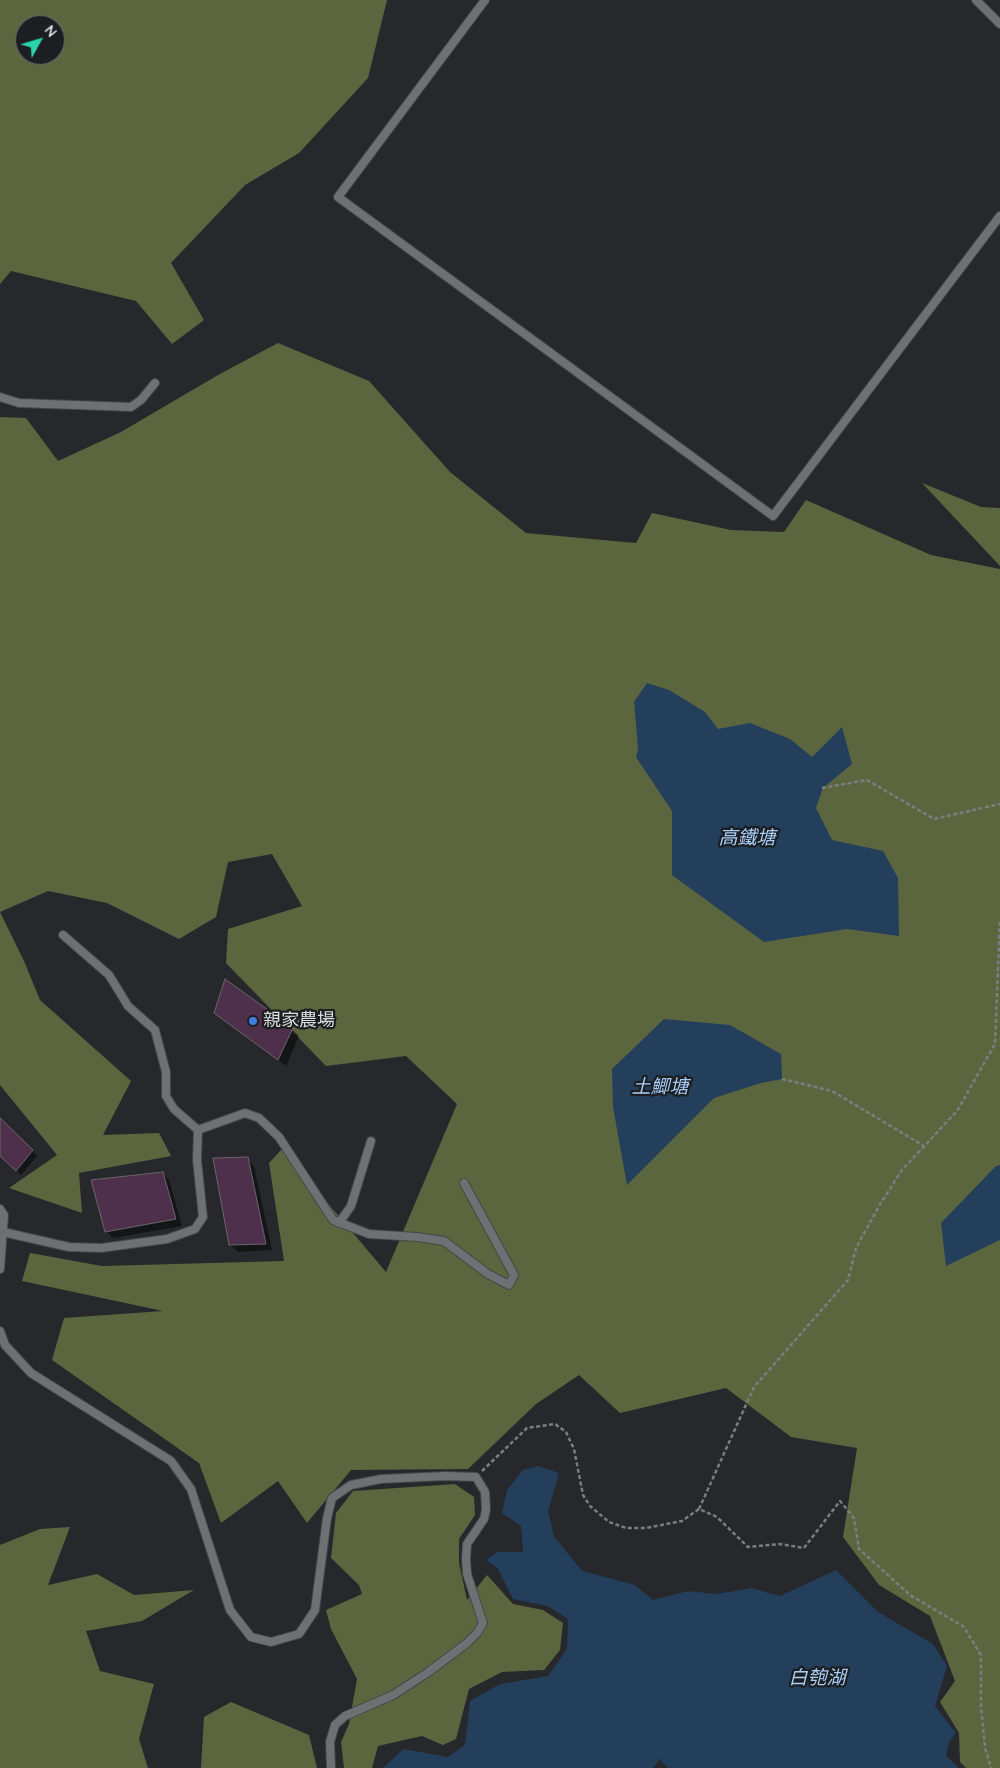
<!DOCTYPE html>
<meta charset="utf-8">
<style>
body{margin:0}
#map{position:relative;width:1000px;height:1768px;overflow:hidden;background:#26282b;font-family:Quicksand,sans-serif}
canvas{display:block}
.north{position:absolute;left:15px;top:15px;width:50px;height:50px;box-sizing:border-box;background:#1c1e21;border:1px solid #696a6d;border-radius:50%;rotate:51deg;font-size:14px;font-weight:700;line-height:20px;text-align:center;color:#dcdddf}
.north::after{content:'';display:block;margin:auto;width:18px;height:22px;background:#2ad5ac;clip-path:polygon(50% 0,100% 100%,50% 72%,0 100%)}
</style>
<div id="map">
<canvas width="1000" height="1768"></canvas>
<div class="north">N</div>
</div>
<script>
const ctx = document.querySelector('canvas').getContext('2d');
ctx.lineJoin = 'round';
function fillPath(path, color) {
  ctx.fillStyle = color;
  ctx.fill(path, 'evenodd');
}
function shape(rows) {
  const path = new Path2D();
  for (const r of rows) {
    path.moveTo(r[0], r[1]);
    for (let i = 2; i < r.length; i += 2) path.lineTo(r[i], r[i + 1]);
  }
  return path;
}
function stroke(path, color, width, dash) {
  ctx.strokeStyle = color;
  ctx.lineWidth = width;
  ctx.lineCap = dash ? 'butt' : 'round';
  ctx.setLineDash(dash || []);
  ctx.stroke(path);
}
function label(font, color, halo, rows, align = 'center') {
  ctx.font = font + ' Quicksand,"Noto Sans TC",sans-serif';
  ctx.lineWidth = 4.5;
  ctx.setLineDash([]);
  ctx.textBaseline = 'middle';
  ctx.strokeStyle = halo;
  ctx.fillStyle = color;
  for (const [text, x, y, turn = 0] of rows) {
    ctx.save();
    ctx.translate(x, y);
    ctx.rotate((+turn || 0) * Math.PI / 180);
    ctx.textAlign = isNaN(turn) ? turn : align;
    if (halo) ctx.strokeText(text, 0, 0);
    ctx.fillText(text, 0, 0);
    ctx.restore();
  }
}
fillPath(shape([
 [0,0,387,0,368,78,299,153,245,185,171,263,204,320,172,344,136,301,11,271,0,284],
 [25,25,55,25,55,55,25,55],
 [278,343,369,381,450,472,526,533,636,543,652,513,731,530,784,532,806,500,931,555,1000,569,1000,1768,966,1768,960,1762,959,1733,940,1702,955,1681,930,1616,879,1585,843,1537,857,1448,791,1437,726,1388,620,1413,579,1375,536,1404,468,1469,351,1470,307,1523,278,1481,221,1523,199,1463,52,1360,64,1318,163,1311,22,1281,30,1253,102,1266,284,1261,269,1163,282,1149,386,1272,457,1104,406,1056,326,1066,226,963,228,929,302,906,272,854,228,862,216,917,179,939,107,903,48,891,0,912,24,961,40,1000,131,1081,103,1135,159,1133,171,1156,79,1173,82,1213,9,1188,57,1155,0,1085,0,417,26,418,58,461,121,432,218,375],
 [922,483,981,507,1000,508,1000,566],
 [455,1484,474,1497,475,1515,459,1539,459,1563,467,1600,487,1575,513,1604,543,1610,563,1623,560,1650,544,1670,502,1672,469,1689,456,1739,443,1745,422,1736,378,1746,372,1768,344,1768,341,1742,349,1724,357,1679,331,1629,326,1610,362,1594,359,1585,331,1558,336,1513,353,1491],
 [70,1527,48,1585,97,1574,134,1595,194,1590,142,1621,86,1631,100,1671,154,1684,139,1739,148,1768,0,1768,0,1545,40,1529],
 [231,1702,309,1735,317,1768,201,1768,204,1717]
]), '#5c663e');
fillPath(shape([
 [647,683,669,690,705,712,718,729,750,723,790,739,812,757,842,727,852,764,823,788,816,808,832,840,883,851,898,878,899,936,847,929,764,942,672,875,672,811,636,757,638,748,634,702],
 [664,1019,730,1025,781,1054,782,1079,761,1083,714,1098,627,1185,613,1107,612,1069],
 [1000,1165,1000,1240,946,1266,941,1223,996,1166],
 [538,1466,559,1473,548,1511,554,1536,582,1571,635,1585,653,1600,688,1591,716,1594,752,1588,780,1596,836,1570,878,1612,933,1644,947,1666,935,1706,956,1733,949,1742,946,1756,959,1768,668,1768,660,1759,653,1768,383,1768,403,1749,448,1757,465,1745,470,1701,500,1684,548,1676,567,1649,568,1619,548,1606,513,1599,498,1569,486,1560,497,1552,523,1552,521,1526,502,1513,507,1490,523,1470]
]), '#233f5c');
fillPath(shape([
 [216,1013,292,1029,299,1036,286,1066],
 [0,1119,37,1156,21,1175,0,1154],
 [247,1159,254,1166,272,1250,238,1252,231,1245],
 [162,1173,169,1180,182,1226,113,1238,106,1231]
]), '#0007');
const building = shape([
 [225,979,293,1028,278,1060,214,1013,225,979],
 [0,1118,33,1150,16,1171,0,1156,0,1118],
 [248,1157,266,1244,229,1245,213,1158,248,1157],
 [163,1172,176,1219,105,1232,91,1180,163,1172]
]);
fillPath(building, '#4f304c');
stroke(building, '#6a6669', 1);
const service = shape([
 [485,0,338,197,773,516,1000,216],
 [976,0,1000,24],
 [0,397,19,403,131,407,141,400,155,383],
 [63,935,109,975,128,1006,155,1030,166,1072,166,1096,174,1109,198,1130,245,1113,259,1118,279,1137,333,1220,369,1234,417,1237,444,1241,488,1274,509,1285,514,1275,464,1183],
 [0,1209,4,1215,0,1269],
 [339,1223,351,1206,371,1141],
 [3,1232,69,1247,101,1248,167,1239,195,1229,203,1217,197,1160,198,1130],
 [0,1331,5,1345,31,1373,171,1461,191,1489,230,1610,251,1637,271,1642,299,1634,315,1610,327,1518,332,1498,351,1485,381,1479,446,1476,476,1477,485,1492,486,1510,484,1519,467,1544,466,1559,467,1574,483,1623,477,1633,467,1643,427,1673,393,1695,345,1716,335,1725,330,1742,331,1768]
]);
stroke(service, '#444648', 10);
stroke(shape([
 [822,788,867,780,934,819,1000,804],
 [782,1079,832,1091,924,1146],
 [482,1471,527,1428,555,1424,566,1432,574,1449,583,1495,590,1506,609,1522,626,1528,646,1528,682,1521,699,1509,717,1517,748,1547,780,1544,804,1548,840,1501,854,1518,859,1549,910,1595,964,1627,981,1655,981,1706,985,1748,991,1768],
 [699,1509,754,1387,848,1280,856,1248,879,1206,902,1170,957,1111,995,1044,1000,919]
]), '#7c7d80', 2.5, [4, 2.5]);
stroke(service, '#6e7074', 8);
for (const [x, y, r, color] of [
 [253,1021,5,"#3f7fe0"]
]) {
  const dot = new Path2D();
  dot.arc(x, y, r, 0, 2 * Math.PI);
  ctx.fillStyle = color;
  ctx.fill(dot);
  stroke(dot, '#1c1e21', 2);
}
label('18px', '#dcdddf', '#1c1e21', [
 ["親家農場",263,1021]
], 'left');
label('italic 19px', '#a7cef9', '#1c1e21', [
 ["高鐵塘",747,838],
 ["土鯽塘",660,1087],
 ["白匏湖",817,1678]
]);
</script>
